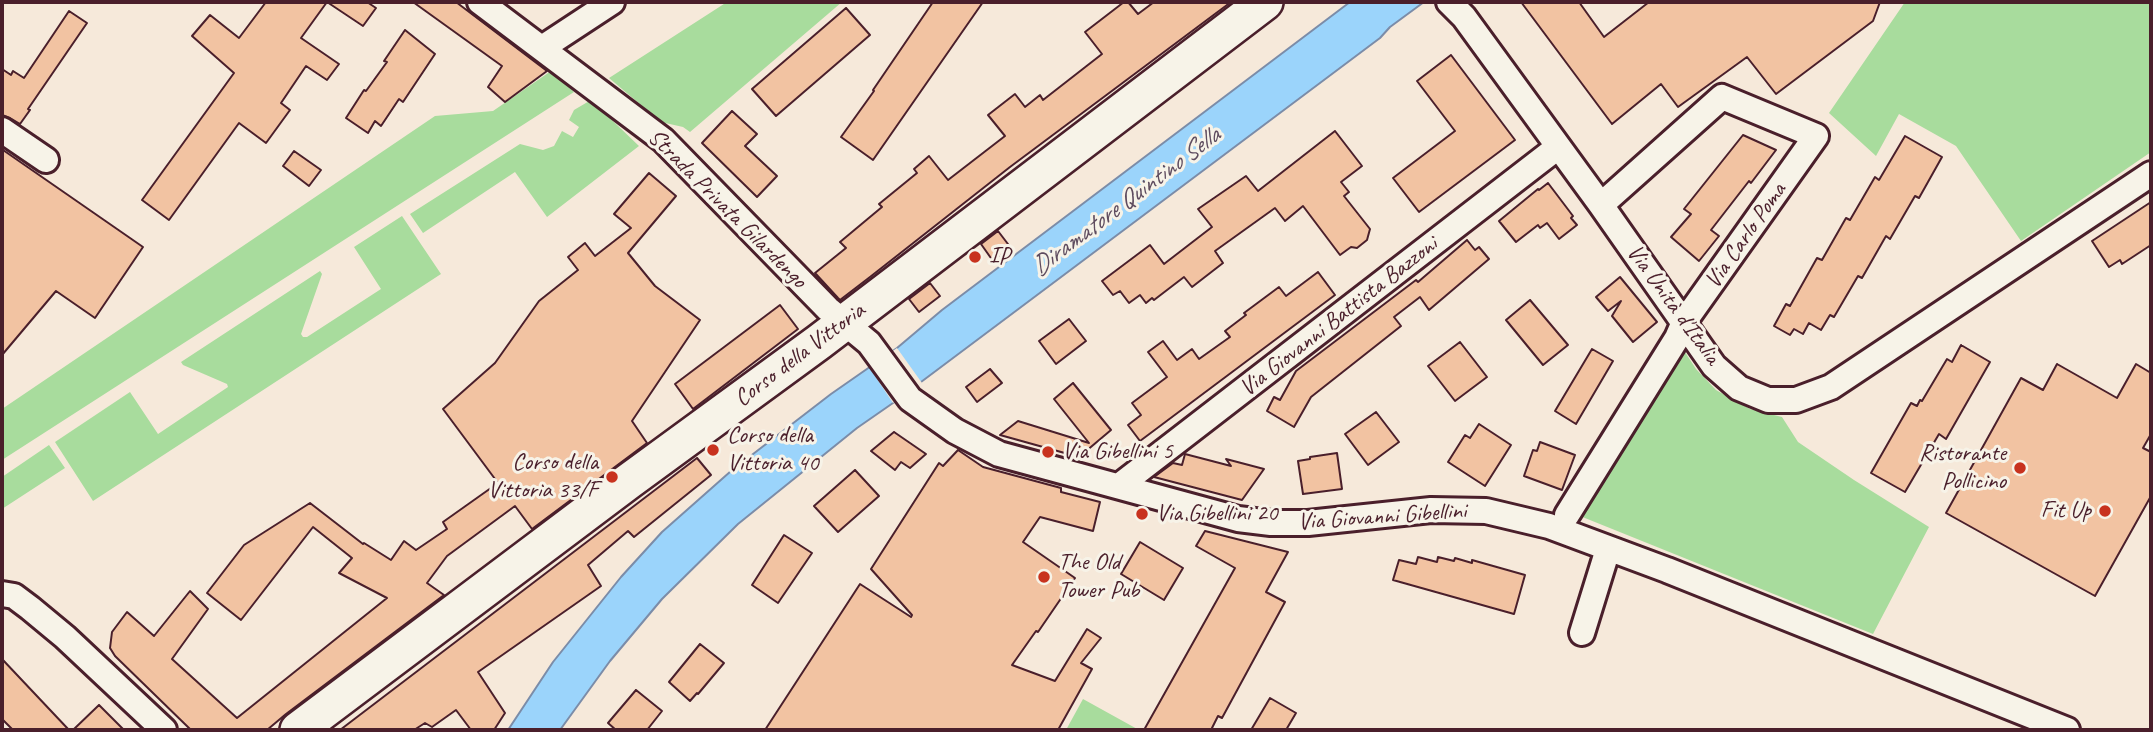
<!DOCTYPE html>
<meta charset="utf-8">
<style>
body{margin:0}
#map{position:relative;width:2153px;height:732px;overflow:hidden;background:#f6e9da;font-family:Caveat,sans-serif}
canvas{display:block}
.frame{position:absolute;inset:0;border:4px solid #4a1f2b;pointer-events:none}
</style>
<div id="map">
<canvas width="2153" height="732"></canvas>
<div class="frame"></div>
</div>
<script>
const ctx = document.querySelector('canvas').getContext('2d');
ctx.lineJoin = 'round';
function fillPath(path, color) {
  ctx.fillStyle = color;
  ctx.fill(path, 'evenodd');
}
function shape(rows) {
  const path = new Path2D();
  for (const r of rows) {
    path.moveTo(r[0], r[1]);
    for (let i = 2; i < r.length; i += 2) path.lineTo(r[i], r[i + 1]);
  }
  return path;
}
function stroke(path, color, width, dash) {
  ctx.strokeStyle = color;
  ctx.lineWidth = width;
  ctx.lineCap = dash ? 'butt' : 'round';
  ctx.setLineDash(dash || []);
  ctx.stroke(path);
}
function label(font, color, halo, rows, align = 'center') {
  ctx.font = font + ' Caveat,sans-serif';
  ctx.lineWidth = 6;
  ctx.setLineDash([]);
  ctx.textBaseline = 'middle';
  ctx.strokeStyle = halo;
  ctx.fillStyle = color;
  for (const [text, x, y, turn = 0] of rows) {
    ctx.save();
    ctx.translate(x, y);
    ctx.rotate((+turn || 0) * Math.PI / 180);
    ctx.textAlign = isNaN(turn) ? turn : align;
    if (halo) ctx.strokeText(text, 0, 0);
    ctx.fillText(text, 0, 0);
    ctx.restore();
  }
}
fillPath(shape([
 [727,2,842,2,690,132,683,127,661,122,609,78],
 [1905,2,2151,2,2151,152,2021,241,1956,146,1899,114,1876,156,1829,113],
 [551,71,574,92,2,460,2,409,435,116,493,111],
 [591,100,639,146,547,217,515,172,423,233,410,214,520,144,543,150,554,146,562,131,573,137,579,127,569,120,574,110],
 [402,216,441,274,93,501,55,442,130,392,158,434,228,387,227,384,183,365,181,362,320,271,322,274,301,334,303,337,307,337,381,289,354,247],
 [1681,346,1696,369,1716,390,1750,409,1782,417,1798,442,1854,480,1929,527,1873,634,1575,514],
 [49,445,65,468,2,509,2,477],
 [1083,699,1139,730,1066,730]
]), '#a8dc9d');
const water = shape([
 [1350,2,1424,2,1390,27,1380,38,893,403,857,428,738,524,662,599,610,661,560,730,508,730,553,662,621,577,662,532,731,471,831,394,897,348,942,310,1350,2]
]);
fillPath(water, '#9bd4fb');
stroke(water, '#7b8ca8', 2);
fillPath(shape([
 [897,348,922,383,893,403,869,367]
]), '#f6e9da');
const building = shape([
 [266,2,367,2,376,8,363,26,327,2,301,38,339,64,327,80,306,66,281,103,290,110,266,143,239,123,169,220,142,200,234,73,192,36,210,15,239,38,266,2],
 [413,2,456,2,547,71,505,102,488,87,502,66,413,2],
 [933,2,983,2,873,160,841,137,874,91,873,90,933,2],
 [1124,2,1128,2,1138,14,1154,2,1231,2,1010,167,870,277,840,300,838,298,815,273,846,248,840,242,882,207,879,204,917,173,914,169,929,156,948,180,1005,136,988,115,1015,94,1025,107,1040,95,1043,100,1102,54,1085,32,1124,2],
 [1521,2,1579,2,1604,37,1649,2,1880,2,1873,21,1776,94,1747,57,1678,107,1661,84,1612,124,1521,2],
 [846,8,870,35,776,116,752,89,846,8],
 [69,11,87,23,28,109,30,110,20,124,10,118,2,115,2,69,11,75,13,71,24,78,69,11],
 [405,30,435,54,403,102,399,99,381,126,375,121,368,133,346,118,364,90,366,91,387,62,384,61,405,30],
 [1451,55,1515,140,1419,212,1393,178,1455,131,1417,81,1451,55],
 [732,111,757,134,745,146,777,176,757,197,702,143,732,111],
 [1335,131,1362,166,1341,182,1349,192,1344,196,1370,229,1367,240,1357,248,1351,247,1340,255,1303,206,1285,221,1275,208,1215,251,1223,263,1192,287,1184,277,1154,300,1152,298,1146,303,1140,295,1129,303,1120,291,1113,295,1102,281,1150,245,1164,264,1212,227,1198,209,1246,176,1258,191,1335,131],
 [1743,135,1776,150,1751,183,1749,181,1711,230,1719,236,1699,261,1671,237,1691,214,1684,209,1743,135],
 [1905,136,1942,157,1919,198,1915,196,1890,239,1886,236,1862,278,1858,276,1834,317,1830,315,1821,330,1809,323,1803,334,1794,329,1790,335,1774,326,1786,304,1790,306,1817,258,1822,260,1846,218,1850,220,1875,177,1879,180,1905,136],
 [2,148,3,150,143,247,95,318,56,291,2,355,2,148],
 [294,151,321,170,309,186,283,166,294,151],
 [649,173,676,196,628,253,655,286,700,320,632,421,647,443,532,529,515,506,447,556,427,583,444,595,286,714,267,730,191,730,115,656,110,648,112,632,127,612,154,636,190,591,208,609,172,659,237,718,387,598,339,573,352,558,313,527,241,620,207,593,244,545,310,503,363,544,364,543,391,560,404,541,416,550,447,529,443,522,498,483,443,409,495,363,539,301,578,270,568,257,585,243,595,256,631,228,614,214,649,173],
 [1548,183,1573,216,1571,218,1577,225,1559,239,1547,223,1540,228,1538,225,1516,242,1499,221,1538,189,1539,190,1548,183],
 [2151,202,2151,245,2122,264,2120,260,2109,267,2092,241,2151,202],
 [998,231,1011,248,993,261,981,244,998,231],
 [1467,240,1475,250,1479,247,1489,259,1429,310,1420,297,1394,317,1401,326,1311,397,1294,427,1267,411,1274,397,1280,400,1296,371,1416,280,1418,282,1467,240],
 [1318,272,1335,295,1140,441,1128,425,1141,415,1132,403,1167,377,1148,352,1163,341,1177,360,1192,349,1199,359,1230,337,1225,331,1246,315,1244,313,1279,287,1286,296,1318,272],
 [1620,277,1657,322,1633,342,1612,316,1621,301,1608,311,1596,297,1620,277],
 [930,283,940,296,919,312,909,299,930,283],
 [1530,300,1568,345,1543,365,1506,320,1530,300],
 [780,305,798,329,693,409,675,384,780,305],
 [1069,319,1086,341,1056,364,1039,341,1069,319],
 [1460,342,1487,377,1455,401,1428,366,1460,342],
 [1961,345,1990,362,1946,439,1939,434,1905,492,1871,473,1911,403,1917,406,1920,400,1922,401,1947,359,1952,362,1961,345],
 [1592,349,1613,361,1576,424,1555,411,1592,349],
 [2057,364,2117,398,2136,364,2151,373,2151,434,2143,448,2151,452,2151,496,2095,596,1946,513,2021,378,2043,390,2057,364],
 [990,369,1002,383,977,402,966,387,990,369],
 [1073,383,1111,430,1079,457,1000,435,1018,421,1089,443,1054,399,1073,383],
 [1376,412,1399,442,1368,465,1345,434,1376,412],
 [1479,424,1511,445,1485,486,1448,462,1465,435,1470,438,1479,424],
 [894,432,926,454,910,468,901,462,895,470,871,451,894,432],
 [1540,442,1575,455,1562,490,1524,476,1533,450,1537,451,1540,442],
 [958,450,983,467,1061,488,1061,492,1100,502,1093,531,1040,517,1023,542,1075,578,1038,632,1036,631,1012,665,1055,681,1087,629,1101,638,1081,663,1092,669,1058,730,765,730,860,584,911,617,912,615,871,569,939,463,943,466,958,450],
 [1337,453,1342,489,1303,494,1298,461,1310,459,1310,457,1337,453],
 [1185,454,1231,466,1226,459,1264,469,1242,500,1154,477,1173,463,1182,465,1185,454],
 [697,458,711,475,634,537,628,531,588,565,601,586,478,672,505,713,494,730,471,730,456,710,432,727,425,723,414,730,340,730,697,458],
 [855,470,879,496,838,532,814,506,855,470],
 [1205,531,1288,552,1266,592,1285,602,1222,718,1218,716,1211,730,1144,730,1235,568,1196,546,1205,531],
 [784,535,812,553,778,603,752,585,784,535],
 [1140,542,1183,568,1164,600,1121,574,1140,542],
 [1418,557,1437,562,1438,557,1454,561,1455,558,1472,563,1472,560,1525,575,1514,614,1393,580,1399,560,1416,564,1418,557],
 [700,644,724,663,698,694,697,693,690,701,669,682,700,644],
 [2,659,69,730,13,730,2,719,2,659],
 [636,690,662,711,647,730,616,730,608,723,636,690],
 [1270,698,1296,713,1286,730,1251,730,1270,698],
 [99,705,124,730,73,730,99,705]
]);
fillPath(building, '#f2c3a2');
stroke(building, '#4a1f2b', 2);
const minor = shape([
 [480,2,663,140,828,309,869,343,910,399,955,431,999,454,1238,519,1271,523,1308,523,1431,510,1486,511,1549,526,1667,570,2067,730],
 [1449,2,1464,17,1601,205,1714,366,1739,388,1768,400,1796,400,1831,387,2151,174],
 [542,48,612,2],
 [2,130,46,160],
 [1119,486,1558,147],
 [1567,515,1677,338,1684,322,1816,136,1722,97,1601,205],
 [2,594,14,596,30,608,65,637,164,730],
 [1582,633,1608,549]
]);
const secondary = shape([
 [298,730,629,481,819,342,1265,2]
]);
stroke(minor, '#4a1f2b', 30);
stroke(secondary, '#4a1f2b', 40);
stroke(minor, '#f7f3e8', 24);
stroke(secondary, '#f7f3e8', 35);
for (const [x, y, r, color] of [
 [975,257,7,"#c8321e"],
 [713,450,7,"#c8321e"],
 [1048,452,7,"#c8321e"],
 [2020,468,7,"#c8321e"],
 [612,477,7,"#c8321e"],
 [2105,511,7,"#c8321e"],
 [1142,514,7,"#c8321e"],
 [1044,577,7,"#c8321e"]
]) {
  const dot = new Path2D();
  dot.arc(x, y, r, 0, 2 * Math.PI);
  ctx.fillStyle = color;
  ctx.fill(dot);
  stroke(dot, '#f7f3e8', 2.5);
}
label('24px', '#4a1f2b', '#f7f3e8', [
 ["Strada Privata Gilardengo",727,209,45],
 ["Via Carlo Poma",1746,236,-55],
 ["Via Unità d'Italia",1673,305,54],
 ["Via Giovanni Battista Bazzoni",1339,317,-38],
 ["Corso della Vittoria",800,355,-37],
 ["Via Giovanni Gibellini",1382,517,-4]
]);
label('24px', '#4a1f2b', '#f7f3e8', [
 ["IP",989,257],
 ["Corso della",727,436],
 ["Vittoria 40",727,464],
 ["Via Gibellini 5",1062,452],
 ["Ristorante",2006,454,"right"],
 ["Pollicino",2006,482,"right"],
 ["Corso della",598,463,"right"],
 ["Vittoria 33/F",598,491,"right"],
 ["Fit Up",2091,511,"right"],
 ["Via Gibellini 20",1156,514],
 ["The Old",1058,563],
 ["Tower Pub",1058,591]
], 'left');
label('italic 26px', '#5e4c5f', '#f7f3e8', [
 ["Diramatore Quintino Sella",1126,202,-37]
]);
</script>
